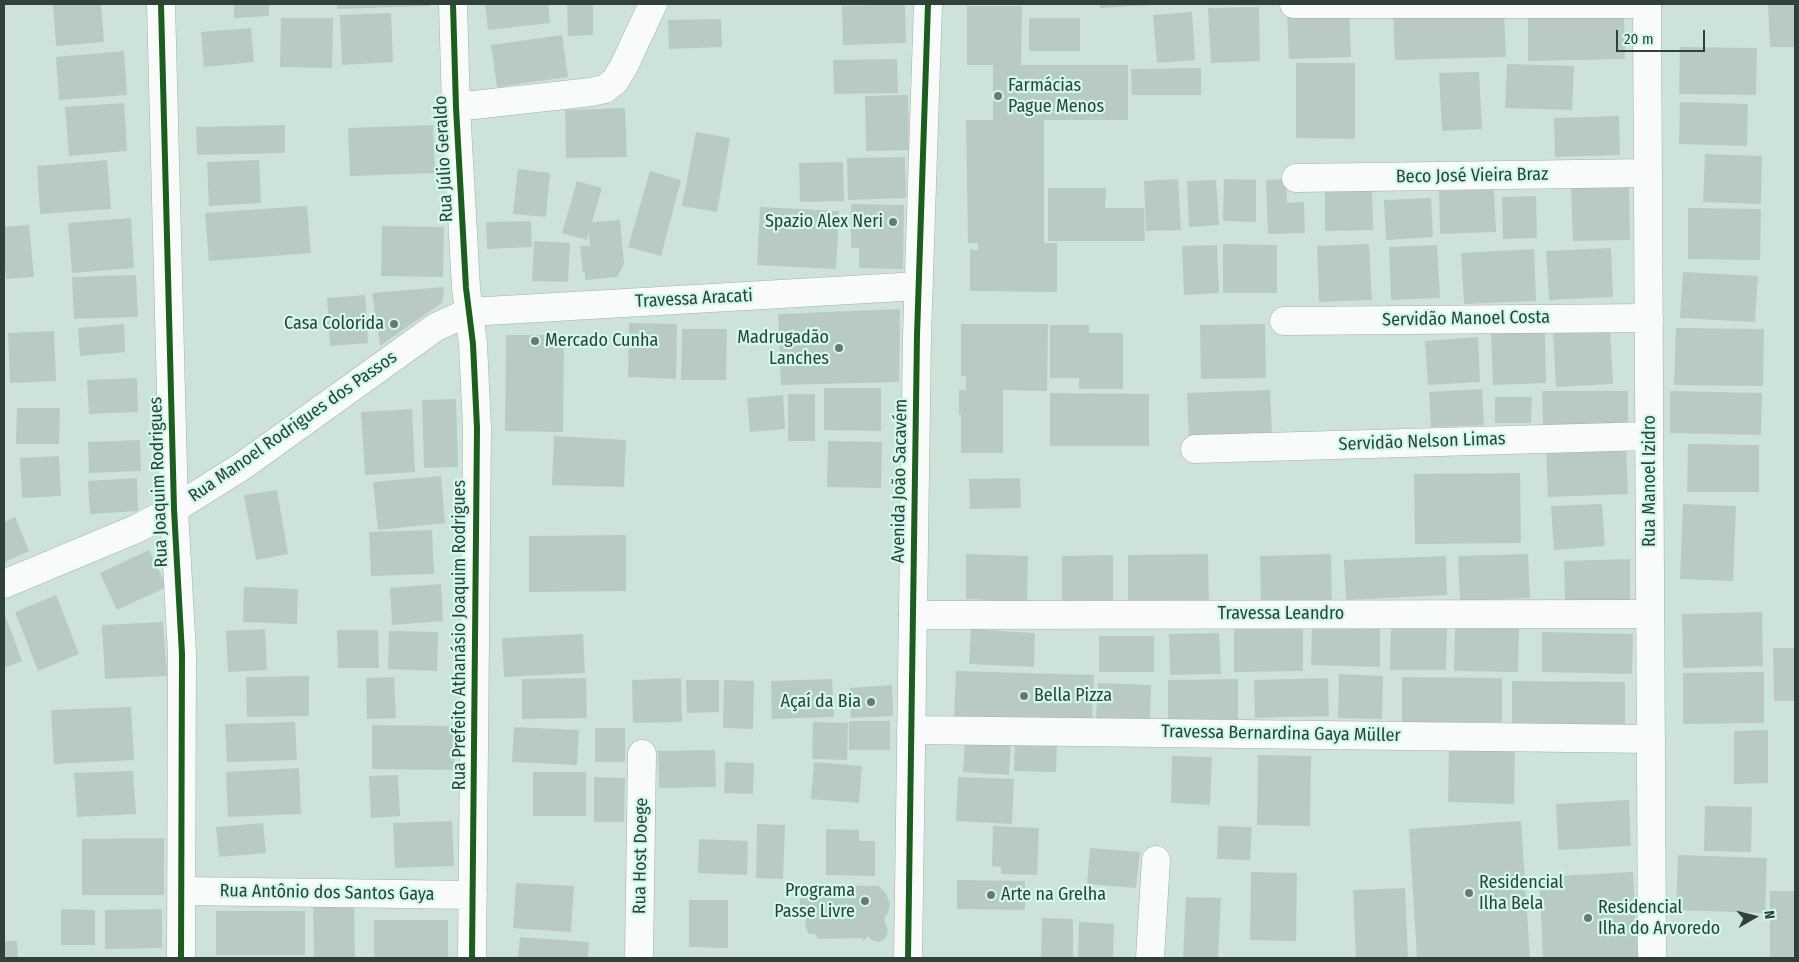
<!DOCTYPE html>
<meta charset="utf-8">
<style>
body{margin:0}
#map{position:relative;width:1799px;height:962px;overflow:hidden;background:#cde3da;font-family:"Fira Sans Condensed",sans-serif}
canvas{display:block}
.frame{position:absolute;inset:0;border:5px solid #30403a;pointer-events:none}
.north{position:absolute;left:1729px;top:892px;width:50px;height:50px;-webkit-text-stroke:4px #d0fae9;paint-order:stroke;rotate:82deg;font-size:14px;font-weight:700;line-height:20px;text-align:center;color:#30403a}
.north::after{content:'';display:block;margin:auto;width:18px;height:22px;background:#30403a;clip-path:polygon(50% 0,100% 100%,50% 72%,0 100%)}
.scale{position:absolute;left:1616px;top:30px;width:89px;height:22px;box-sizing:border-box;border:2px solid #30403a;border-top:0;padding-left:6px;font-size:15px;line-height:18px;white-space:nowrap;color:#30403a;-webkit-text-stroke:4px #d0fae9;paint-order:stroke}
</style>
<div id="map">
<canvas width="1799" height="962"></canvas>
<div class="frame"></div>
<div class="north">N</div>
<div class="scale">20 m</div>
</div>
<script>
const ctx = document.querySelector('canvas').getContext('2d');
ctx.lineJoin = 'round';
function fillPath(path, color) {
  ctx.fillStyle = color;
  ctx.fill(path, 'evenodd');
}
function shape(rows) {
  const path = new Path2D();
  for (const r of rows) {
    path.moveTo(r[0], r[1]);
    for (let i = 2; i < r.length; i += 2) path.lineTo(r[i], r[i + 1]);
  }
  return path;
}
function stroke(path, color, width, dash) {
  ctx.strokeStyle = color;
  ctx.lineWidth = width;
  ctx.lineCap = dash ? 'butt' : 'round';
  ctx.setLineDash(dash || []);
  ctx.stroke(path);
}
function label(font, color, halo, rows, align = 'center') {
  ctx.font = font + ' "Fira Sans Condensed",sans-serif';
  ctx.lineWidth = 4.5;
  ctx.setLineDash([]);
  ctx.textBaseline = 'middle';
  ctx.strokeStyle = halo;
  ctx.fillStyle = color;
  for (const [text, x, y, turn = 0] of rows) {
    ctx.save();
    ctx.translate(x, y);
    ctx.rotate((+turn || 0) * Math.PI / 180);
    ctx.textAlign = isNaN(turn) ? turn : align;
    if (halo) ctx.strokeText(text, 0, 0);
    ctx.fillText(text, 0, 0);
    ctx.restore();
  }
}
fillPath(shape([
 [53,4,101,4,104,42,56,46],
 [234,4,269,4,269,16,234,18],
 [337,4,429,4,430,6,337,9],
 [485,4,548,4,550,23,488,30],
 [567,4,593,4,593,35,568,36],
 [905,4,906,43,843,45,842,6],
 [1100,4,1153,4,1153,5,1100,8],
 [1768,4,1795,4,1795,47,1770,47],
 [967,6,1022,6,1021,65,1128,65,1128,120,1044,120,1044,243,1057,243,1057,292,970,291,970,249,978,250,978,243,968,243,966,120,993,120,993,65,967,65],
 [1259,7,1260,61,1211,63,1208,8],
 [1349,10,1351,57,1289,59,1287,13],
 [1504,10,1506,57,1395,60,1393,13],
 [1192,12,1195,60,1157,63,1153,15],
 [391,13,393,62,342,65,340,15],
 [1624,16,1625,59,1528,61,1528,17],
 [281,18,333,18,332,68,280,67],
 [1029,18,1080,18,1080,51,1029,51],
 [721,19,722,47,669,49,668,20],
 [251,28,254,62,204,67,201,32],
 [562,35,568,77,497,87,491,45],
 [1680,47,1757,48,1756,95,1679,94],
 [124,51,127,95,59,100,56,57],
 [897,59,898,93,834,94,833,60],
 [1296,63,1355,63,1355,139,1296,138],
 [1507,64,1574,66,1572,110,1505,108],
 [1201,68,1201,95,1132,95,1131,69],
 [1479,72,1482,129,1442,131,1439,73],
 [908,95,909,150,866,151,865,96],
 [1680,102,1748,104,1747,146,1679,144],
 [124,103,127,151,69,156,65,107],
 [625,108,627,157,566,158,565,110],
 [1619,116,1620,155,1555,157,1554,118],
 [285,125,285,153,197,155,196,127],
 [433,125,435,173,350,176,348,128],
 [696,132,730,138,717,212,682,206],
 [1705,154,1762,156,1761,204,1703,202],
 [905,157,906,198,848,200,847,158],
 [107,160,111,209,40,214,37,166],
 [259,160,261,203,209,206,207,162],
 [843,162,844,201,800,202,799,163],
 [518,169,550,173,546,217,513,214],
 [650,171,681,180,661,256,628,247],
 [1178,179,1181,230,1146,231,1144,181],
 [1224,179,1256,180,1256,222,1223,221],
 [1286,179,1287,203,1304,202,1305,233,1268,234,1266,180],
 [1216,180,1219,225,1189,227,1187,181],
 [577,181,602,188,592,222,620,220,624,264,617,277,585,280,585,272,583,272,580,246,590,246,589,232,587,240,562,233],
 [1629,187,1630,240,1573,241,1571,188],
 [1048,188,1106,188,1105,208,1144,208,1145,241,1048,241],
 [1494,189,1496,232,1440,234,1439,191],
 [1372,190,1373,230,1325,231,1325,191],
 [1536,196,1537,238,1503,239,1502,197],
 [1431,198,1433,237,1386,240,1384,200],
 [851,204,904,205,903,269,859,268,859,248,851,248],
 [307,206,311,253,209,261,205,213],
 [760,207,839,211,836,269,757,265],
 [1688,208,1761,209,1760,260,1688,259],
 [131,218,134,268,72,273,68,223],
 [531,221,532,247,487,249,486,222],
 [29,225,34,277,6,279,4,253,4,227],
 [382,226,444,227,443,277,381,276],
 [534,241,570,243,568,282,532,281],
 [1223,244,1277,245,1277,293,1223,293],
 [1369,244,1372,300,1319,302,1317,246],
 [1217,245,1219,293,1184,295,1182,246],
 [1437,245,1440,298,1391,300,1389,247],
 [1611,248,1613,297,1549,300,1546,251],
 [1534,249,1536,301,1464,304,1461,253],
 [1683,272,1758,276,1755,322,1680,318],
 [136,275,138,317,74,319,72,277],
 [444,287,443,302,380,346,372,293],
 [365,295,368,343,330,346,327,298],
 [900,309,899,382,781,385,778,314],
 [629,323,677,324,676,379,628,377],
 [124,324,125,352,80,356,78,328],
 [961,324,1048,324,1047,391,1003,390,1003,453,961,453,961,415,959,415,959,390,966,390,966,376,961,376],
 [1265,324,1266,378,1201,379,1200,325],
 [1050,325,1089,325,1089,333,1123,333,1123,389,1079,389,1079,378,1050,378],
 [1610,328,1613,384,1556,387,1553,330],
 [1676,328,1764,329,1763,386,1674,385],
 [682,329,727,329,726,380,681,380],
 [54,331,56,381,10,383,8,333],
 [1545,331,1546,383,1493,385,1491,333],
 [506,335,564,335,563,432,505,431],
 [1478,337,1480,382,1428,385,1425,341],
 [137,378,138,412,89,414,87,380],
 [824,388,881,388,881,431,824,430],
 [1482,389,1484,425,1431,427,1429,392],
 [1270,390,1272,434,1189,438,1187,393],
 [1542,391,1628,391,1628,425,1543,425],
 [1670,391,1762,393,1761,435,1670,433],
 [1050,393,1149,394,1149,446,1050,446],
 [788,394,815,394,815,441,788,441],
 [783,395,785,429,750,432,747,398],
 [1495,397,1532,397,1531,423,1495,423],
 [456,399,458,467,424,468,422,400],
 [17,408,60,408,59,444,16,444],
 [412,409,415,472,365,475,361,412],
 [554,436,626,440,624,487,552,485],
 [140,440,141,471,89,473,88,442],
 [828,441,882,442,881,488,827,487],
 [1688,444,1759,445,1759,492,1687,492],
 [1626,446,1628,494,1548,497,1546,449],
 [59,456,61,496,22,498,20,458],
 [1520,473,1521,543,1415,544,1414,474],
 [441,476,445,523,378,530,373,482],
 [137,478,138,511,90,514,88,481],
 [1020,478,1021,508,970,509,969,479],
 [277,490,288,554,256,560,244,495],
 [1602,504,1605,546,1554,550,1551,506],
 [1683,504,1736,506,1733,581,1680,579],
 [15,517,29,551,4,562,4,522],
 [432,530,434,574,371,576,369,532],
 [626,535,626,591,529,592,529,536],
 [149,550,167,587,117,610,100,573],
 [966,554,1028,556,1027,610,991,609,991,600,966,599],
 [1208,554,1209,603,1128,605,1128,555],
 [1331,554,1332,604,1261,606,1260,556],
 [1528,554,1530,598,1460,601,1458,556],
 [1113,555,1113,604,1062,604,1062,556],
 [1446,556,1447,595,1346,600,1344,560],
 [1630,559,1630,601,1565,603,1564,561],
 [441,584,443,621,392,625,390,588],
 [244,587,298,589,297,624,243,622],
 [56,595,79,654,38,671,15,612],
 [4,612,22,661,4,668],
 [1762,612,1763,666,1683,668,1682,614],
 [163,622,167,676,105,679,102,625],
 [1312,624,1380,627,1380,667,1311,665],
 [1391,627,1447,628,1446,670,1390,670],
 [1455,627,1519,628,1518,672,1454,671],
 [1234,628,1303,628,1303,671,1234,672],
 [265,629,267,670,228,672,226,631],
 [971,629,1035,633,1034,667,969,664],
 [337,630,378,630,379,668,338,668],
 [389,631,438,632,437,671,388,669],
 [1542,632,1633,634,1632,674,1542,672],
 [1219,633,1221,674,1170,675,1169,634],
 [583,634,585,673,504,677,502,638],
 [1099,636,1154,636,1154,672,1099,672],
 [1773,648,1795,648,1795,701,1774,701],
 [956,671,1094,675,1092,721,954,717],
 [1764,672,1764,723,1683,724,1683,673],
 [1339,674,1383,676,1382,719,1338,718],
 [309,676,309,716,247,717,246,677],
 [394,677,396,718,367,719,366,678],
 [1402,677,1502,678,1502,722,1402,722],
 [586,678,587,718,522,719,522,679],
 [681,678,682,722,633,723,632,680],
 [1328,678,1329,716,1255,718,1254,680],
 [832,679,834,717,772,719,771,681],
 [1238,679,1238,719,1168,720,1168,680],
 [686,680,719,680,719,712,687,713],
 [724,680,754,681,753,729,723,728],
 [1512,681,1625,682,1625,724,1512,724],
 [1098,683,1151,685,1150,721,1096,718],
 [892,685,893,716,851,718,850,688],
 [131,707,134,760,54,764,51,710],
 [849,721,890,721,890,750,849,750],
 [295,722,297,760,227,762,225,724],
 [813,722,848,723,847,760,812,759],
 [372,725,455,726,454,770,372,769],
 [514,727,579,730,577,765,512,762],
 [595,728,625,728,625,762,595,762],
 [1768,730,1768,783,1734,784,1734,731],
 [965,738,1011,741,1009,775,963,772],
 [1015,742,1057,743,1056,772,1014,771],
 [1449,747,1515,748,1514,804,1448,802],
 [715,750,716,787,659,788,658,751],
 [1258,755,1311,756,1310,826,1257,825],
 [1172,756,1212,757,1210,805,1171,803],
 [725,762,754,763,753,794,724,793],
 [814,762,862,766,859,803,811,799],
 [299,768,301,814,228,817,226,772],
 [133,771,136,814,77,817,74,773],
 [533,772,586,772,586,816,533,816],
 [398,775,400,816,371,818,369,776],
 [594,777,625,778,624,822,594,822],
 [958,777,1014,779,1012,824,956,821],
 [1629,800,1631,846,1558,850,1556,804],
 [1705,806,1752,807,1751,852,1704,851],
 [452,821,454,866,395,868,393,823],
 [1521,821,1530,958,1417,958,1409,829],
 [263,823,266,853,219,857,216,827],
 [757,824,785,825,783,879,756,878],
 [993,826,1039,828,1037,875,1001,874,1001,867,992,866],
 [1218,826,1252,827,1250,860,1217,859],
 [826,829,859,830,859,841,875,841,875,876,826,875],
 [164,838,164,895,82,895,82,839],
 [699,839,748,841,747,875,698,873],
 [1090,848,1140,852,1136,888,1087,884],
 [1678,855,1767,858,1765,913,1676,910],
 [1251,872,1297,873,1296,941,1250,940],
 [1633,872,1638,958,1543,958,1539,877],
 [957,880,1025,881,1025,910,957,909],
 [516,883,574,886,571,932,513,928],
 [814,885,879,886,886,894,890,904,888,913,885,917,885,923,888,930,886,938,879,942,871,940,868,936,863,941,862,938,818,939,815,934,809,934,805,926,806,915,800,908,800,898,814,898],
 [1405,888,1408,958,1356,958,1353,890],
 [1770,891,1795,891,1795,958,1770,958],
 [1186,897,1221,898,1218,958,1183,958],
 [689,900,728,900,728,948,689,947],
 [354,904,355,958,314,958,313,905],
 [61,909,95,910,95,945,61,945],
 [162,909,162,948,105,949,105,910],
 [216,911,305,911,305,955,216,955],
 [1042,918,1073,919,1073,958,1041,958],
 [374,920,448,920,448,958,374,958],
 [1079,922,1114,924,1113,958,1078,958],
 [520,937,589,942,588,958,518,958],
 [4,941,17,941,18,958,4,958]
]), '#b8cac3');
const minor = shape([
 [161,4,174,509,182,654,181,958],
 [453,4,456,107,466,288,473,344,477,428,472,958],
 [1294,4,1647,4],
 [456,107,591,92,605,89,615,81,624,66,653,4],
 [1296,178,1648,173],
 [1284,321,1649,318],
 [1195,449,1649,436],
 [913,615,1650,614],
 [911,730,1651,739],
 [182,891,473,895],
 [639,958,642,754],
 [1150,958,1156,860]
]);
const major = shape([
 [1647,4,1652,958],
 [4,584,136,529,174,509,241,467,436,327,469,312,919,286],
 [908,958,917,335,928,4]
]);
stroke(minor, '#9fb0aa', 29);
stroke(major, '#9fb0aa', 29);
stroke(minor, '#f8fbf9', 28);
stroke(major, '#f8fbf9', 28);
stroke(shape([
 [161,4,174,509,182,654,181,958],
 [453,4,456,107,466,288,473,344,477,428,472,958],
 [908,958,917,335,928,4]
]), '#1b5e20', 6);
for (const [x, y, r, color] of [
 [998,96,5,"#677972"],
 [893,222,5,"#677972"],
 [394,324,5,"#677972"],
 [535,341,5,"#677972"],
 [839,348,5,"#677972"],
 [1024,696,5,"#677972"],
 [871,702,5,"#677972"],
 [1469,893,5,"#677972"],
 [991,895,5,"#677972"],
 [865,901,5,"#677972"],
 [1588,918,5,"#677972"]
]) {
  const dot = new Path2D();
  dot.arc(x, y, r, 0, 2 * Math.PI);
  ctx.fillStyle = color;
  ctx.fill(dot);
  stroke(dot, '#d0fae9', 2);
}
label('18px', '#30403a', '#d0fae9', [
 ["Farmácias",1008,86],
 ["Pague Menos",1008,107],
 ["Spazio Alex Neri",883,222,"right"],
 ["Casa Colorida",384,324,"right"],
 ["Madrugadão",829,338,"right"],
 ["Lanches",829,359,"right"],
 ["Mercado Cunha",545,341],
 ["Bella Pizza",1034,696],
 ["Açaí da Bia",861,702,"right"],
 ["Residencial",1479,883],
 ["Ilha Bela",1479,904],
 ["Programa",855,891,"right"],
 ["Passe Livre",855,912,"right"],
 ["Arte na Grelha",1001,895],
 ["Residencial",1598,908],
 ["Ilha do Arvoredo",1598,929]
], 'left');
label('18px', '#30403a', '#d0fae9', [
 ["Rua Júlio Geraldo",444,159,-93],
 ["Beco José Vieira Braz",1472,176,-1],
 ["Travessa Aracati",694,299,-3],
 ["Servidão Manoel Costa",1466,319,-1],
 ["Rua Manoel Rodrigues dos Passos",293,427,-35],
 ["Servidão Nelson Limas",1422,442,-2],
 ["Avenida João Sacavém",900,481,-89],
 ["Rua Manoel Izidro",1650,481,-90],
 ["Rua Joaquim Rodrigues",159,482,-92],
 ["Travessa Leandro",1281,614],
 ["Rua Prefeito Athanásio Joaquim Rodrigues",460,635,-90],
 ["Travessa Bernardina Gaya Müller",1281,734,1],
 ["Rua Host Doege",641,856,-89],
 ["Rua Antônio dos Santos Gaya",327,893,1]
]);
</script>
